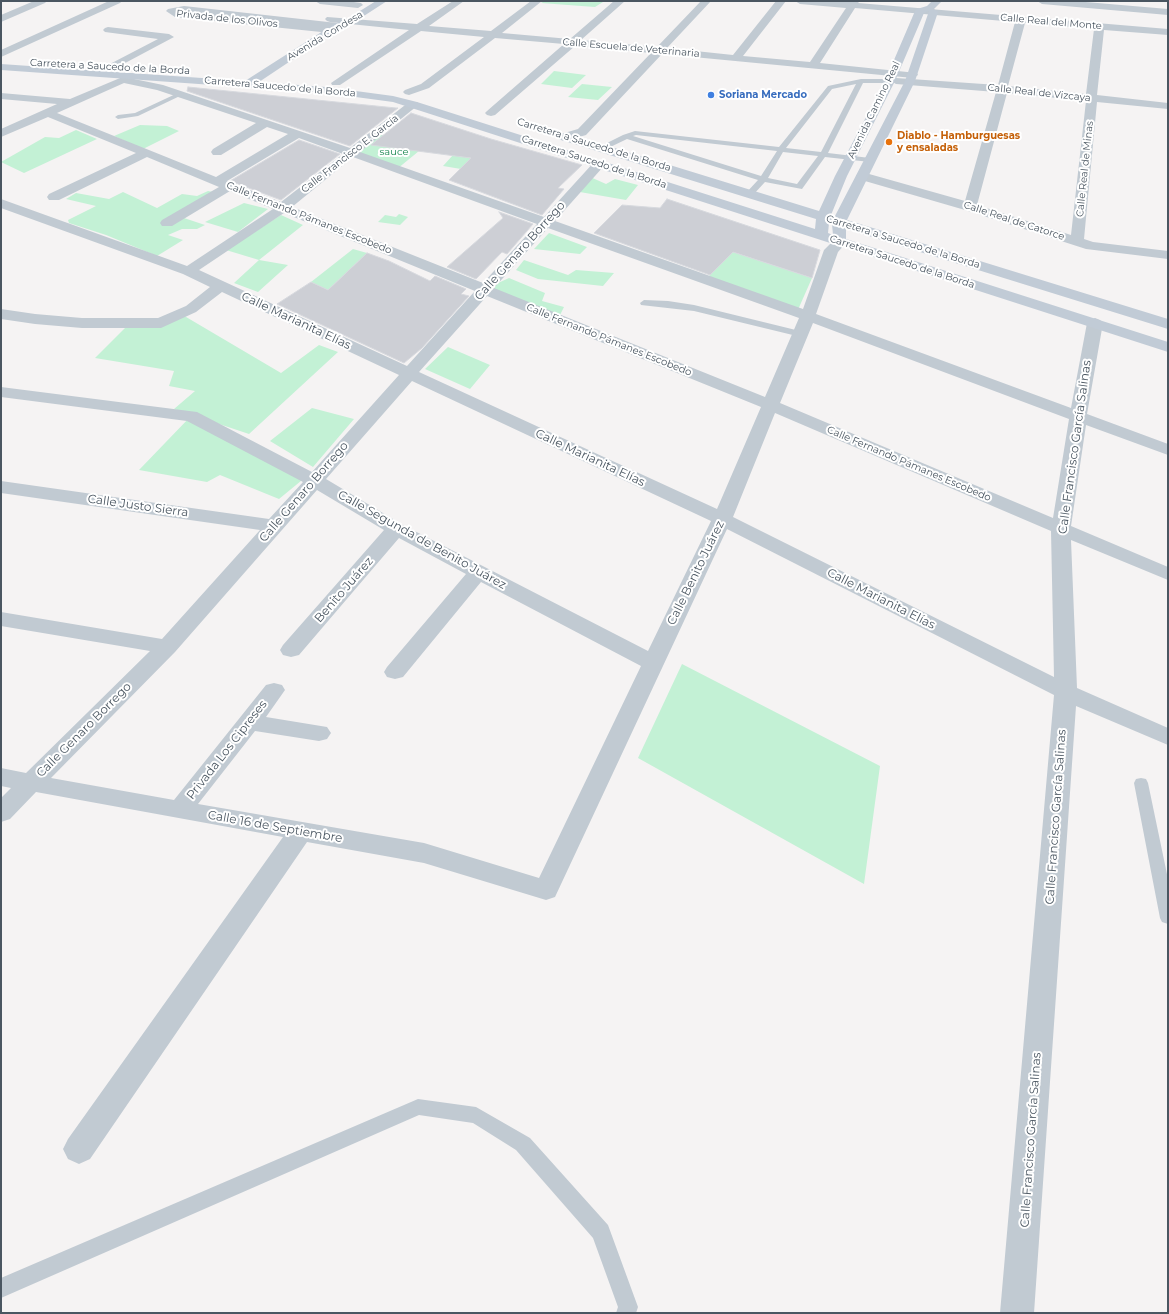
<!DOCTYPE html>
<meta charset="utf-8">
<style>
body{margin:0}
#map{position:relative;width:1169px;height:1314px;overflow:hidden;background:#f5f3f3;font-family:Montserrat,sans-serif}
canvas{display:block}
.frame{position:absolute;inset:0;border:2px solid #4a5661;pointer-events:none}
</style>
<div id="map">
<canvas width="1169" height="1314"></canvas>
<div class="frame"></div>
</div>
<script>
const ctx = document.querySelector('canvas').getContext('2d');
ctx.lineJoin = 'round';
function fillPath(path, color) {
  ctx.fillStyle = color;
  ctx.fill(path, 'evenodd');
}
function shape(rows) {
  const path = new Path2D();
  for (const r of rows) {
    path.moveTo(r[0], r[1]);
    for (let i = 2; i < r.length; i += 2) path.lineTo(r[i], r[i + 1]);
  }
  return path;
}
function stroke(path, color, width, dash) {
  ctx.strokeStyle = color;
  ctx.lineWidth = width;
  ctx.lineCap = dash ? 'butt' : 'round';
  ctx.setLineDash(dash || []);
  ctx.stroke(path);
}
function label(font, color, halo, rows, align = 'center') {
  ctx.font = font + ' Montserrat,sans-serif';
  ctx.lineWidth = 4;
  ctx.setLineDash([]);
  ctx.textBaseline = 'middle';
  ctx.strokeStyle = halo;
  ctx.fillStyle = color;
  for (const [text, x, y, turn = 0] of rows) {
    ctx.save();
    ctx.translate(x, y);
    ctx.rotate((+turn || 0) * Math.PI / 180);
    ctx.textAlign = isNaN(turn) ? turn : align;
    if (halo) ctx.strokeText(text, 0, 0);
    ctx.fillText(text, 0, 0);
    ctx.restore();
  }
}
fillPath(shape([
 [545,1,590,1,603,2,595,7,541,3],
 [554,71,586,75,572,88,541,84],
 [582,84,612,87,598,100,568,97],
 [140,125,167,126,179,131,143,149,114,136],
 [76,130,97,139,24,173,1,162,45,137,59,138],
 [374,134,430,142,397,169,351,153],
 [453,155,471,158,461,169,443,166],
 [588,176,606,184,615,179,638,185,626,200,574,191],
 [208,191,213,192,184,218,205,225,197,229,182,229,168,235,183,240,157,256,106,235,69,223,68,220,96,206,66,199,76,193,109,199,123,192,157,208,182,194,197,196],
 [244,203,268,209,238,232,205,222],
 [399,214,408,217,400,225,378,222,385,215,396,217],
 [281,215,303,225,259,260,288,265,258,292,234,283,259,260,226,250],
 [549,233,587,247,580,254,534,249],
 [353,249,367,253,328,290,311,282],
 [733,252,812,278,797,312,705,280],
 [524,260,568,275,576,270,614,273,603,286,538,279,516,270],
 [509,278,545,293,542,301,564,307,558,319,485,289],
 [181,314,281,373,319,345,338,352,249,434,174,409,195,391,169,386,174,371,95,358,129,324],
 [448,347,490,365,470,389,425,369],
 [312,408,354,419,313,467,270,441],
 [191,416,307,476,279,499,220,475,207,482,139,470],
 [682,664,880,766,864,884,638,758]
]), '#c3f1d5');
const building = shape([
 [188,87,396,108,398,108,350,146,187,91,188,87],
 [411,113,491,139,582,165,558,188,564,189,542,215,449,180,471,158,371,145,411,113],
 [299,140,340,154,281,200,230,181,299,140],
 [667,199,820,250,812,278,733,252,710,275,594,233,622,205,660,208,667,199],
 [499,212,533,224,507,254,502,252,476,279,447,267,503,218,499,212],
 [367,253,389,261,430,281,435,276,466,289,461,294,469,296,422,348,404,363,277,304,311,282,328,290,367,253]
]);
fillPath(building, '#cdcfd5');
stroke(building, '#d7d9de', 1);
fillPath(shape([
 [861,79,890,79,893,81,890,83,863,83,828,153,870,158,874,160,870,162,825,157,802,189,765,182,753,195,750,195,746,193,758,180,627,139,604,150,598,150,597,148,623,135,635,131,779,147,828,86,861,79],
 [856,84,821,152,786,148,832,89,856,84],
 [636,135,777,151,761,176,633,136,636,135],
 [783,152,818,156,797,184,768,178,783,152],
 [180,92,183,94,182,95,138,116,118,119,115,117,118,115,135,113,180,92],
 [644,300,668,301,694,305,804,332,806,334,801,337,694,311,641,305,640,303,644,300],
 [1141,778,1146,779,1148,783,1168,879,1168,924,1162,922,1160,918,1134,783,1136,779,1141,778],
 [418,1099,476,1107,530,1138,608,1225,638,1307,636,1313,616,1313,618,1307,593,1238,516,1150,473,1123,419,1115,1,1298,1,1278,418,1099]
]), '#c1cad2');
fillPath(shape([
 [34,1,47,1,45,3,1,22,1,15,34,1],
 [109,1,122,1,120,3,1,57,1,50,109,1],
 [315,1,347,1,361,3,363,5,358,8,320,4,315,1],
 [453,1,464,1,429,26,491,31,531,1,542,1,502,33,570,39,614,1,625,1,581,40,657,47,701,1,711,1,667,48,733,55,776,1,786,1,743,56,810,62,846,8,800,4,795,1,849,2,850,1,860,1,858,3,1168,29,1168,35,1104,30,1097,95,1168,103,1168,109,1097,102,1084,239,1093,242,1168,251,1168,259,1086,249,965,210,858,179,856,176,858,173,862,172,965,201,996,92,896,84,891,81,896,78,998,85,1015,22,855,8,820,63,917,73,918,75,913,78,662,54,586,135,565,141,561,140,559,137,561,134,578,129,651,53,575,46,495,115,491,116,487,115,485,113,487,111,564,44,495,38,429,88,409,95,405,94,403,92,405,90,421,84,484,37,421,31,340,85,332,85,331,83,409,30,330,22,327,21,325,19,327,17,417,24,453,1],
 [1025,23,1094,29,1086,94,1008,86,1025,23],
 [1007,93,1086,101,1071,235,977,205,1007,93],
 [1037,1,1074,1,1168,9,1168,15,1042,4,1037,1],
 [184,6,337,23,342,26,340,28,335,29,334,32,331,33,175,17,166,11,168,9,184,6],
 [108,27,169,34,174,37,112,70,107,67,108,65,158,39,105,32,103,30,105,28,108,27],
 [132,73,137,76,134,79,163,85,350,148,409,102,417,102,419,104,417,106,360,152,544,217,595,161,603,161,605,164,603,167,555,221,803,309,824,250,835,239,840,238,845,239,847,242,838,252,816,314,1071,408,1087,323,1090,320,1095,318,1100,320,1103,323,1087,414,1168,444,1168,455,1086,425,1071,526,1168,567,1168,580,1071,540,1077,688,1168,728,1168,745,1076,706,1034,1313,1000,1313,1054,695,727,529,555,897,546,900,424,863,307,842,90,1159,79,1164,68,1159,63,1149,68,1139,283,837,36,792,10,819,1,822,1,798,11,788,1,786,1,768,26,773,150,651,1,626,1,612,162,639,260,530,1,493,1,481,269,519,303,482,187,421,1,397,1,387,197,412,312,472,399,375,222,292,196,312,161,328,82,328,35,324,1,319,1,309,35,314,82,318,158,318,186,306,210,287,183,274,1,208,1,199,187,266,273,209,230,191,172,226,162,226,160,223,162,220,219,187,147,157,59,200,49,200,47,197,49,194,136,153,48,117,1,137,1,129,57,104,1,99,1,93,70,99,132,73],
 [124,83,157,90,256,123,213,149,211,152,213,155,221,155,267,127,288,134,216,177,57,113,124,83],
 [299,138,343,154,281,202,227,181,299,138],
 [353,157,537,224,483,283,292,207,353,157],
 [284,213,475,291,407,366,199,270,284,213],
 [548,228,799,318,765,397,494,288,548,228],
 [487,296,761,407,717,509,419,372,487,296],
 [813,323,1069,419,1053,518,780,403,813,323],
 [412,381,711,521,648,651,403,525,326,479,412,381],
 [775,413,1051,531,1054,677,733,517,775,413],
 [317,490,384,530,283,645,280,650,283,655,291,657,299,655,399,538,466,574,387,667,384,672,387,677,395,679,403,677,481,582,641,666,539,878,424,843,198,804,255,731,319,741,327,739,331,733,327,727,266,717,285,690,282,685,274,683,266,685,174,800,51,778,175,652,317,490]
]), '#c1cad2');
fillPath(shape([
 [376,1,387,1,353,23,340,28,259,82,326,87,393,96,417,102,815,229,816,219,558,139,556,136,558,133,566,133,819,211,835,176,885,81,915,11,917,9,927,6,932,1,942,1,934,9,938,12,915,81,847,220,1168,319,1168,329,846,229,846,239,1168,342,1168,352,393,102,326,93,1,70,1,64,245,81,334,24,347,19,376,1],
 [929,11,905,81,835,216,831,215,847,176,895,81,924,13,929,11],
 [829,223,832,224,833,235,828,233,829,223]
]), '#c1cbd6');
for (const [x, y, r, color] of [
 [711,95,4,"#3f7fe0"],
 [889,142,4,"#e8710a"]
]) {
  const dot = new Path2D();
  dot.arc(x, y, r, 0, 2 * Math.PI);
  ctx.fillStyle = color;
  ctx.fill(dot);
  stroke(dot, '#fff', 1.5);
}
label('10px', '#4a5661', '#fff', [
 ["Privada de los Olivos",227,19,6],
 ["Calle Real del Monte",1051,22,5],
 ["Avenida Condesa",325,36,-31],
 ["Calle Escuela de Veterinaria",631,48,5],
 ["Carretera a Saucedo de la Borda",110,67,3],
 ["Carretera Saucedo de la Borda",280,87,5],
 ["Calle Real de Vizcaya",1039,93,6],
 ["Avenida Camino Real",874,110,-64],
 ["Carretera a Saucedo de la Borda",594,145,17],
 ["Calle Francisco E. García",350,154,-38],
 ["Carretera Saucedo de la Borda",594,162,18],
 ["Calle Real de Minas",1085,169,-84],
 ["Calle Fernando Pámanes Escobedo",309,218,22],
 ["Calle Real de Catorce",1014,221,18],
 ["Carretera a Saucedo de la Borda",903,242,17],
 ["Carretera Saucedo de la Borda",902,262,18],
 ["Calle Fernando Pámanes Escobedo",609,340,22],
 ["Calle Fernando Pámanes Escobedo",909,464,23]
]);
label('bold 10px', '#366cbe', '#fff', [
 ["Soriana Mercado",719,95]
], 'left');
label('bold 10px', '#c56008', '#fff', [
 ["Diablo - Hamburguesas",897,136],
 ["y ensaladas",897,148]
], 'left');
label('10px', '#17864f', '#fff', [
 ["sauce",394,152]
]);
label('12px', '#4a5661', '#fff', [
 ["Calle Genaro Borrego",520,251,-48],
 ["Calle Marianita Elías",296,321,25],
 ["Calle Francisco García Salinas",1075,447,-82],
 ["Calle Marianita Elías",590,458,25],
 ["Calle Genaro Borrego",304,492,-49],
 ["Calle Justo Sierra",138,506,8],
 ["Calle Segunda de Benito Juárez",422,540,29],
 ["Calle Benito Juárez",696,573,-64],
 ["Benito Juárez",344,590,-49],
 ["Calle Marianita Elías",881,599,27],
 ["Calle Genaro Borrego",84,730,-45],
 ["Privada Los Cipreses",227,750,-52],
 ["Calle Francisco García Salinas",1056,817,-86],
 ["Calle 16 de Septiembre",275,827,10],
 ["Calle Francisco García Salinas",1031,1140,-86]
]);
</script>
